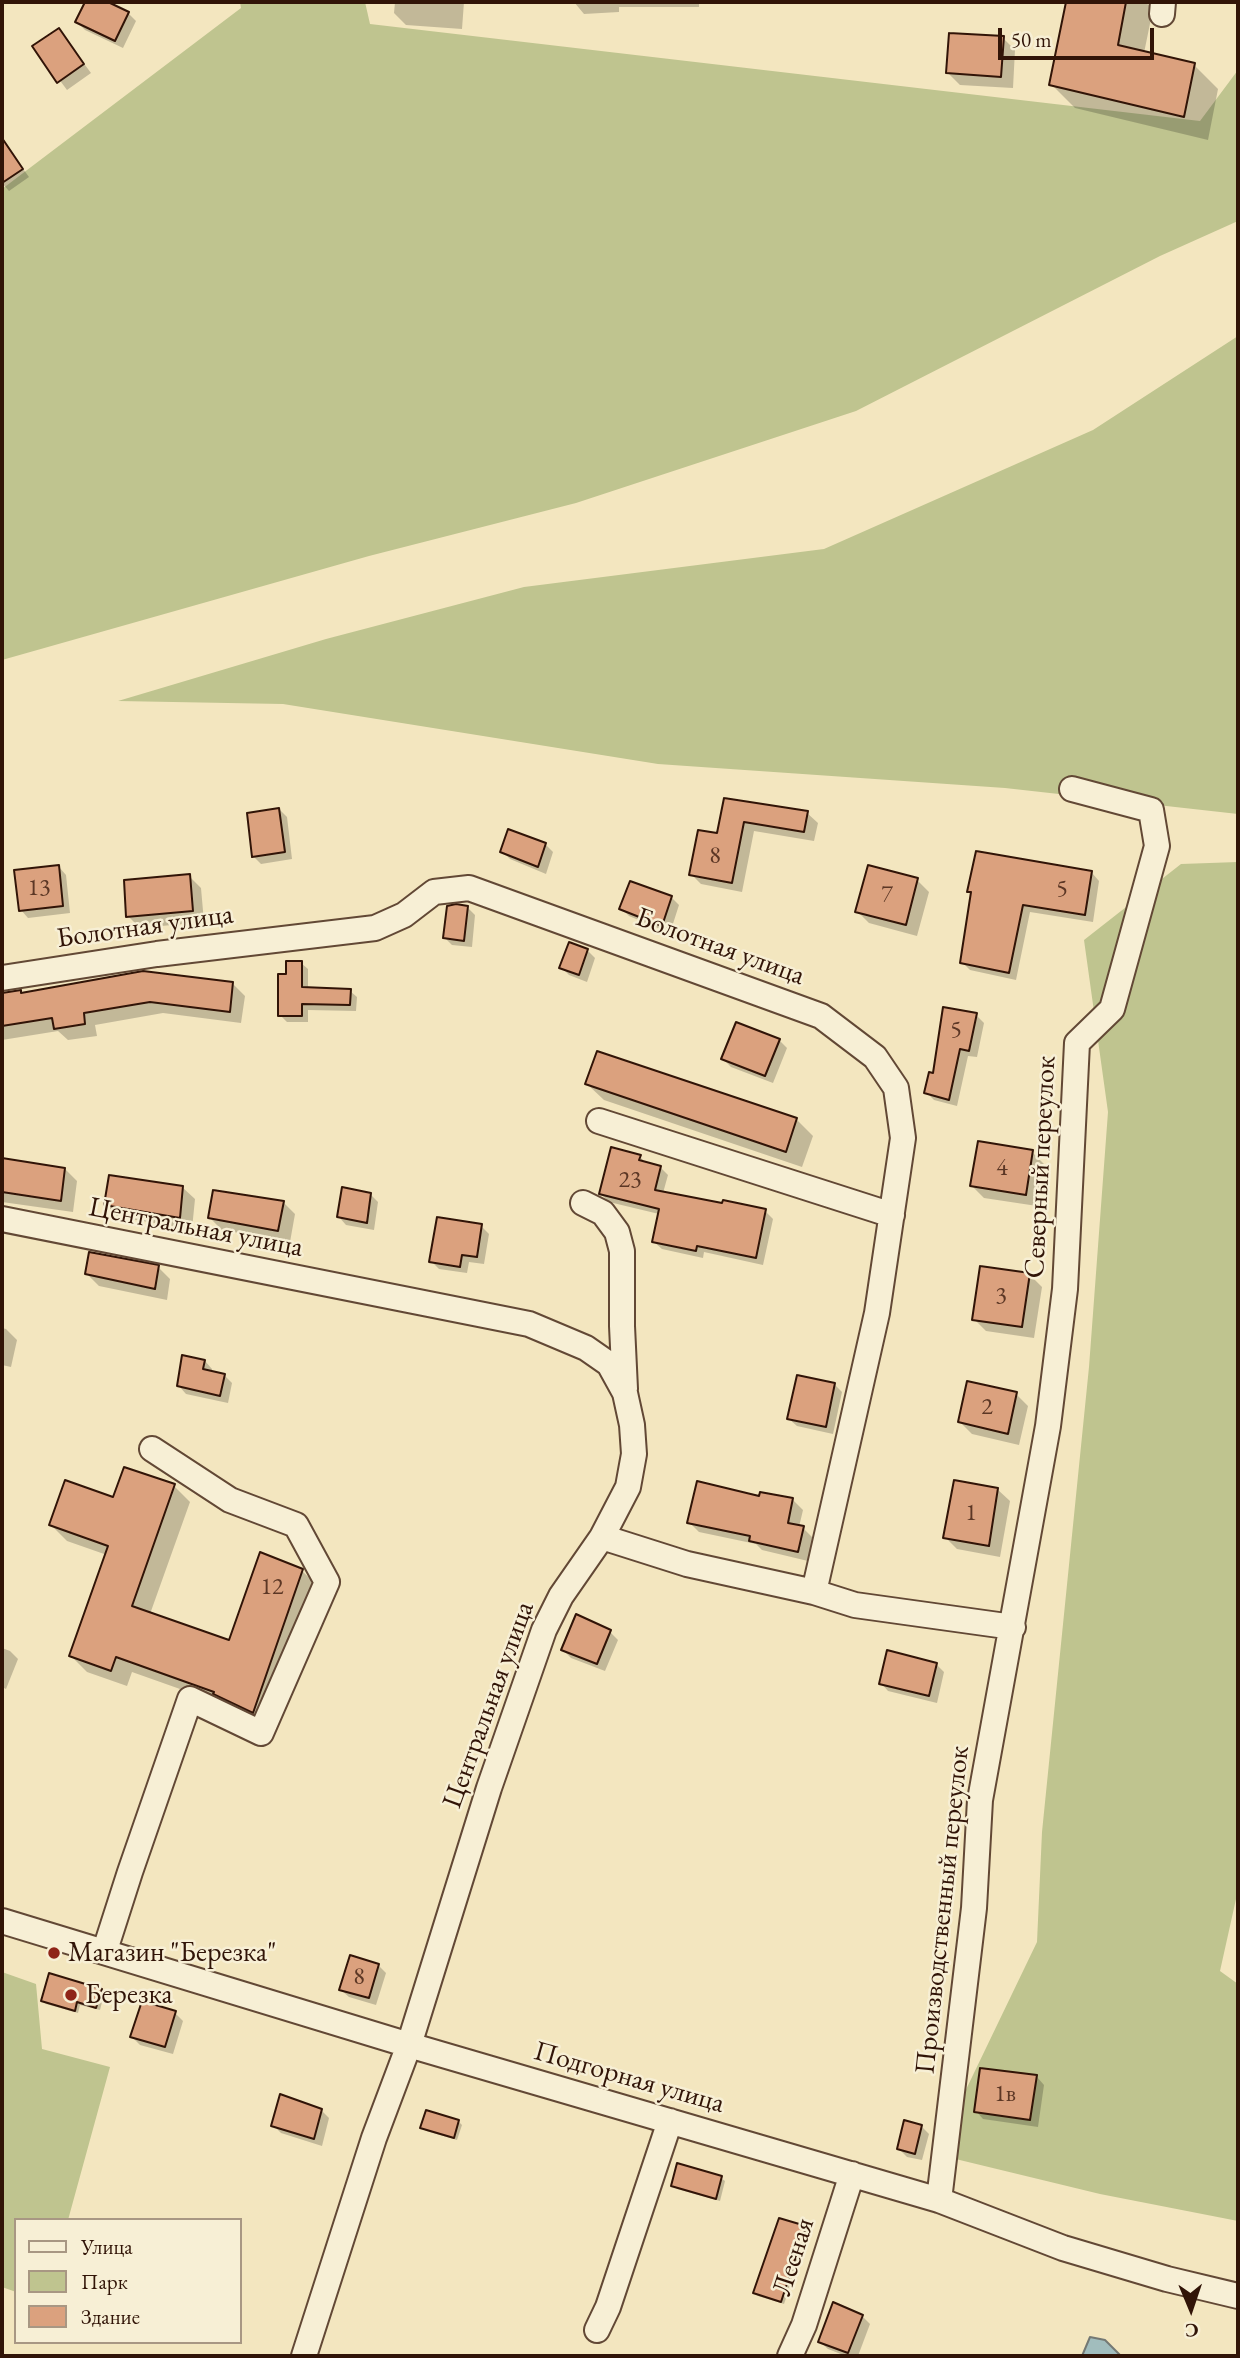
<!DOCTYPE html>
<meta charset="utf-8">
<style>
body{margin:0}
#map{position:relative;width:1240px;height:2358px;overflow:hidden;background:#f3e6bf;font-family:"EB Garamond",serif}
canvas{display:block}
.frame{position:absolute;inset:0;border:4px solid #311407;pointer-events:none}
.legend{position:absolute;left:14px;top:2218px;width:228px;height:126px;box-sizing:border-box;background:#f7efd5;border:2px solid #a89783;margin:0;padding:9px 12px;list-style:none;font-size:21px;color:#311407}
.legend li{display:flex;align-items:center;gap:14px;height:35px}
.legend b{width:35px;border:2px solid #a89783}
.north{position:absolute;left:1156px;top:2274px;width:70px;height:70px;-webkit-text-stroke:5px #f7efd5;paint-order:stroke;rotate:178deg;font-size:19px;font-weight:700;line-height:28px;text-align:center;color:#311407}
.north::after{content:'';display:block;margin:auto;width:24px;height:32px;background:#311407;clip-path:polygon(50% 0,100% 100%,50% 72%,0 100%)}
.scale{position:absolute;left:998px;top:28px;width:156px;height:32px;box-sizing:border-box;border:4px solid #311407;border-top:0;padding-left:9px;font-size:21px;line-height:24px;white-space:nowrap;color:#311407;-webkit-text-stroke:5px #f7efd5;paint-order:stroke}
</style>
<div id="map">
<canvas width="1240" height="2358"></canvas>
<div class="frame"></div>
<ul class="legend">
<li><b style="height:9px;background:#f7efd5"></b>Улица</li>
<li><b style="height:19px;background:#bfc48f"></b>Парк</li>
<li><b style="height:19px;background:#dba17e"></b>Здание</li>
</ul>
<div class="north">С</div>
<div class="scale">50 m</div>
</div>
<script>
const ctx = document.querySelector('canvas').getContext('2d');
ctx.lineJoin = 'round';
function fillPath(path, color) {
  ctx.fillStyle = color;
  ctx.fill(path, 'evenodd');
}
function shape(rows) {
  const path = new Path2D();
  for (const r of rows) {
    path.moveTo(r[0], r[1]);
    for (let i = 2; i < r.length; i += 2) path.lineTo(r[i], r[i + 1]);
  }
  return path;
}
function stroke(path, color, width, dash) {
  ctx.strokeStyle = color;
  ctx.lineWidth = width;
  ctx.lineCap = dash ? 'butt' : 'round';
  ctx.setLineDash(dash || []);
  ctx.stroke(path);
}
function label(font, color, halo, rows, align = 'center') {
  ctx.font = font + ' "EB Garamond",serif';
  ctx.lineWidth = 5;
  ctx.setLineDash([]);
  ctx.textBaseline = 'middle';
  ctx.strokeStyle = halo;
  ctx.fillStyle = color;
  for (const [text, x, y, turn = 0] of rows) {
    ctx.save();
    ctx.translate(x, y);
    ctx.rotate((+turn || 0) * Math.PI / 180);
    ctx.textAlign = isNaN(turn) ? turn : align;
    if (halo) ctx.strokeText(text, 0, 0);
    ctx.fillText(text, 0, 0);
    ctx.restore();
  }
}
fillPath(shape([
 [240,2,365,2,370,24,1200,121,1238,70,1238,221,1160,256,856,411,576,503,369,556,2,660,2,189,241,8],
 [1238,336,1238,814,1005,788,658,764,283,704,118,701,326,639,524,587,824,549,1093,430],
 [1238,862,1238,1890,1220,1971,1238,1984,1238,2221,1100,2194,935,2154,1037,1942,1042,1832,1089,1367,1108,1112,1084,940,1181,864],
 [2,1972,36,1984,42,2049,110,2067,68,2220,16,2220,16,2292,2,2287]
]), '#bfc48f');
const water = shape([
 [1090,2337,1105,2340,1121,2356,1082,2356,1090,2337]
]);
fillPath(water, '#a1bdbd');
stroke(water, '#747974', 2);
fillPath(shape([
 [87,2,104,2,128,13,136,21,123,48,85,30,77,22],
 [395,2,464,2,462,29,406,25,394,13],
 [574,2,699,2,699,7,619,7,619,12,584,14],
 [1068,2,1145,2,1153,9,1144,53,1194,65,1218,89,1208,140,1075,108,1051,84],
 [59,30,91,73,67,90,35,47],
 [1003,38,1015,50,1013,88,960,85,948,73],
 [2,140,29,177,9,191,2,183],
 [725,800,807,813,818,823,814,841,754,831,742,892,701,884,691,874,718,835],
 [279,809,287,817,292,859,261,864,253,856],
 [545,844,553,852,546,874,510,859,502,851],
 [59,867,66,875,70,913,28,918,21,910],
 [1092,873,1099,881,1093,922,1030,912,1016,980,970,970,962,962,972,894,969,891],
 [189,876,201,888,204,922,140,928,128,916],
 [917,880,929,892,917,936,869,923,857,911],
 [671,897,679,905,670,933,629,916,621,908],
 [468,908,475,915,472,947,452,945,445,938],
 [587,950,595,958,587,982,569,975,561,967],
 [301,963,308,969,308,989,350,991,357,997,356,1011,308,1010,308,1022,287,1022,280,1015,288,976],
 [232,983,245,996,241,1023,163,1013,95,1025,97,1036,68,1040,58,1031,2,1040,2,994],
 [976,1015,984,1023,977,1057,968,1056,957,1106,934,1100,926,1092,935,1075],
 [779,1040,787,1048,773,1083,731,1067,723,1059],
 [587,1084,796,1119,813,1136,802,1167,604,1100],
 [1032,1152,1044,1164,1037,1206,984,1198,972,1186],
 [640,1157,647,1164,660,1167,668,1175,663,1193,765,1211,773,1219,763,1265,704,1252,703,1258,662,1249,654,1242,659,1214,609,1202,601,1194],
 [2,1160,65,1169,77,1181,73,1212,2,1202],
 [182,1187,195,1199,192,1229,118,1217,106,1205],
 [370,1194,378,1202,374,1230,346,1225,339,1217],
 [283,1202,295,1214,290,1242,222,1230,210,1218],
 [481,1226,489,1234,484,1264,469,1262,467,1273,439,1269,431,1261],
 [158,1267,170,1279,167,1300,99,1286,87,1274],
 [1030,1275,1042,1287,1034,1338,986,1331,974,1319],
 [2,1328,6,1329,17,1340,11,1367,2,1365],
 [205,1361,212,1369,212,1373,224,1375,232,1383,228,1403,186,1394,179,1386],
 [834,1384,842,1392,833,1434,797,1426,789,1419],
 [1016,1394,1028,1406,1019,1445,972,1434,960,1422],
 [174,1486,190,1502,150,1614,230,1642,302,1571,319,1587,269,1727,228,1706,132,1672,127,1686,87,1672,71,1656,107,1555,67,1541,51,1525,114,1500],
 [997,1489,1010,1501,1000,1557,957,1549,945,1537],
 [762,1494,793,1500,803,1510,799,1527,803,1528,813,1538,808,1561,762,1550,756,1544,699,1532,689,1522,761,1498],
 [577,1616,610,1632,618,1640,605,1671,571,1658,563,1650],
 [2,1648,10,1651,18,1659,6,1689,2,1687],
 [937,1665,944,1672,937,1703,888,1691,881,1683],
 [378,1965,386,1973,376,2005,349,1997,341,1990],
 [101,1990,104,1994,100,2010,80,2005,78,2013,46,2004,43,2001],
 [175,2013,183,2021,173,2054,140,2045,132,2037],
 [1037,2077,1044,2085,1038,2127,983,2119,976,2111],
 [321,2110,329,2118,322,2146,281,2133,273,2125],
 [458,2121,462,2125,457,2140,426,2131,422,2127],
 [921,2126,929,2134,922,2160,907,2157,899,2149],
 [721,2178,725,2181,720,2201,677,2189,673,2185],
 [805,2228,809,2231,784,2304,758,2296,755,2293],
 [862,2316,870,2324,858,2356,846,2356,828,2349,820,2342]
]), '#0003');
const building = shape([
 [85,2,108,2,129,12,115,41,75,22,85,2],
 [1066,2,1126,2,1118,45,1195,63,1184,117,1049,85,1066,2],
 [59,28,84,64,57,83,32,46,59,28],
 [949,33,1004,36,1001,77,946,73,949,33],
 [2,138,23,169,2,183,2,138],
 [724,798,808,811,804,832,744,822,732,883,689,875,698,830,717,833,724,798],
 [279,808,285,852,252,857,247,813,279,808],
 [508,829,546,843,538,867,500,852,508,829],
 [976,851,1092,871,1085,915,1023,905,1009,973,960,963,971,892,967,892,976,851],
 [59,865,63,906,19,911,14,870,59,865],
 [868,865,918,878,906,925,855,912,868,865],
 [190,874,193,911,126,917,124,880,190,874],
 [630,881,672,896,662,926,619,909,630,881],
 [456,904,468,906,464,941,443,938,447,906,456,904],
 [569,942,588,949,579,975,559,968,569,942],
 [286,961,302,961,302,987,351,989,350,1005,302,1004,302,1016,278,1016,278,974,286,974,286,961],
 [143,971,233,982,230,1012,150,1002,84,1013,85,1024,54,1029,52,1018,2,1026,2,993,21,990,21,993,143,971],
 [943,1007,977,1013,969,1051,960,1049,949,1100,924,1093,929,1072,933,1073,943,1007],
 [736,1022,780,1039,765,1076,721,1059,736,1022],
 [597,1051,797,1118,786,1152,585,1084,597,1051],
 [978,1141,1033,1150,1026,1195,970,1186,978,1141],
 [611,1147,641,1155,639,1160,661,1166,655,1190,722,1203,723,1200,766,1209,756,1258,697,1246,696,1251,652,1242,659,1209,599,1194,611,1147],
 [2,1158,65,1168,61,1201,2,1192,2,1158],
 [109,1175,183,1186,180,1218,104,1205,109,1175],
 [342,1187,371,1193,367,1223,337,1217,342,1187],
 [213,1190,284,1201,278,1231,208,1218,213,1190],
 [437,1217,482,1224,477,1257,462,1255,460,1267,429,1262,437,1217],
 [89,1252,159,1265,155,1289,85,1274,89,1252],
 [980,1266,1030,1273,1022,1327,972,1320,980,1266],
 [182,1355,205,1360,203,1369,225,1374,220,1396,177,1386,182,1355],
 [797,1375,835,1383,826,1427,787,1419,797,1375],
 [967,1381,1017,1392,1008,1434,958,1422,967,1381],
 [124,1467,175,1484,132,1606,229,1640,260,1552,303,1569,253,1713,213,1694,214,1692,116,1657,111,1671,69,1656,108,1546,49,1525,65,1480,113,1497,124,1467],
 [954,1480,998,1488,989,1546,943,1538,954,1480],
 [697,1481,759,1496,760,1492,793,1498,788,1523,804,1526,798,1552,749,1541,750,1536,687,1523,697,1481],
 [576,1614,611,1630,597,1664,561,1650,576,1614],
 [887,1650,937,1663,929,1696,879,1684,887,1650],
 [350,1955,379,1964,369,1998,339,1990,350,1955],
 [49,1973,102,1989,96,2008,77,2002,75,2011,41,2001,49,1973],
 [142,2001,176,2011,165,2047,130,2037,142,2001],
 [980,2068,1037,2075,1030,2120,974,2112,980,2068],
 [280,2094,322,2109,314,2139,271,2126,280,2094],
 [426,2110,459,2120,454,2138,420,2128,426,2110],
 [904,2120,922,2125,915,2154,897,2149,904,2120],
 [677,2163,722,2176,716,2199,671,2186,677,2163],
 [779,2218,806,2226,781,2302,753,2293,779,2218],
 [833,2302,863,2315,848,2353,818,2342,833,2302]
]);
fillPath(building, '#dba17e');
stroke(building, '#311407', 2);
const minor = shape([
 [1162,14,1163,2],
 [2,978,157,954,375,928,404,915,434,892,469,888,821,1016,875,1057,896,1088,903,1138,877,1313,814,1592],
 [599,1121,892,1215],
 [583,1203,603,1213,617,1232,622,1251,622,1326,625,1389],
 [2,1219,529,1324,586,1348,609,1364,625,1393,632,1425,634,1454,628,1487,602,1537,561,1596,544,1630,489,1788,409,2045,374,2138,304,2356],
 [602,1537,687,1564,814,1592,855,1605,1013,1627],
 [2,1921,409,2045,939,2200,1063,2248,1167,2279,1238,2296],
 [105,1950,130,1872,190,1699,261,1733,327,1582,296,1525,230,1500,152,1449],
 [939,2200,974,1908,980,1800,1048,1426,1065,1289,1077,1043,1112,1009,1157,846,1151,810,1072,789],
 [597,2330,608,2307,670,2121],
 [790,2356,804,2325,852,2174]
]);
stroke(minor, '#624835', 28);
stroke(minor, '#f7efd5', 24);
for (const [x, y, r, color] of [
 [54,1953,7,"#8f2418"],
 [71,1995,7,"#8f2418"]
]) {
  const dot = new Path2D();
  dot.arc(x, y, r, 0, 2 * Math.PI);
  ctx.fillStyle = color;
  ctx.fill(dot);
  stroke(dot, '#f7efd5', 2.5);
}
label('24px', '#5c3725', null, [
 ["8",715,856],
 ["13",39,888],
 ["5",1062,889],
 ["7",887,895],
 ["5",956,1030],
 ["4",1002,1168],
 ["23",630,1180],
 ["3",1001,1296],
 ["2",987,1407],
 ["1",971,1513],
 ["12",272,1587],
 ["8",359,1977],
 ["1в",1005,2094]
]);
label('28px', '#311407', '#f7efd5', [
 ["Болотная улица",145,927,-8],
 ["Болотная улица",720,947,20],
 ["Северный переулок",1041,1167,-87],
 ["Центральная улица",196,1228,11],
 ["Центральная улица",489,1705,-70],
 ["Производственный переулок",943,1910,-84],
 ["Подгорная улица",629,2078,16],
 ["Лесная",794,2257,-72]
]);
label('28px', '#311407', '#f7efd5', [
 ["Магазин \"Березка\"",68,1953],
 ["Березка",85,1995]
], 'left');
</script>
